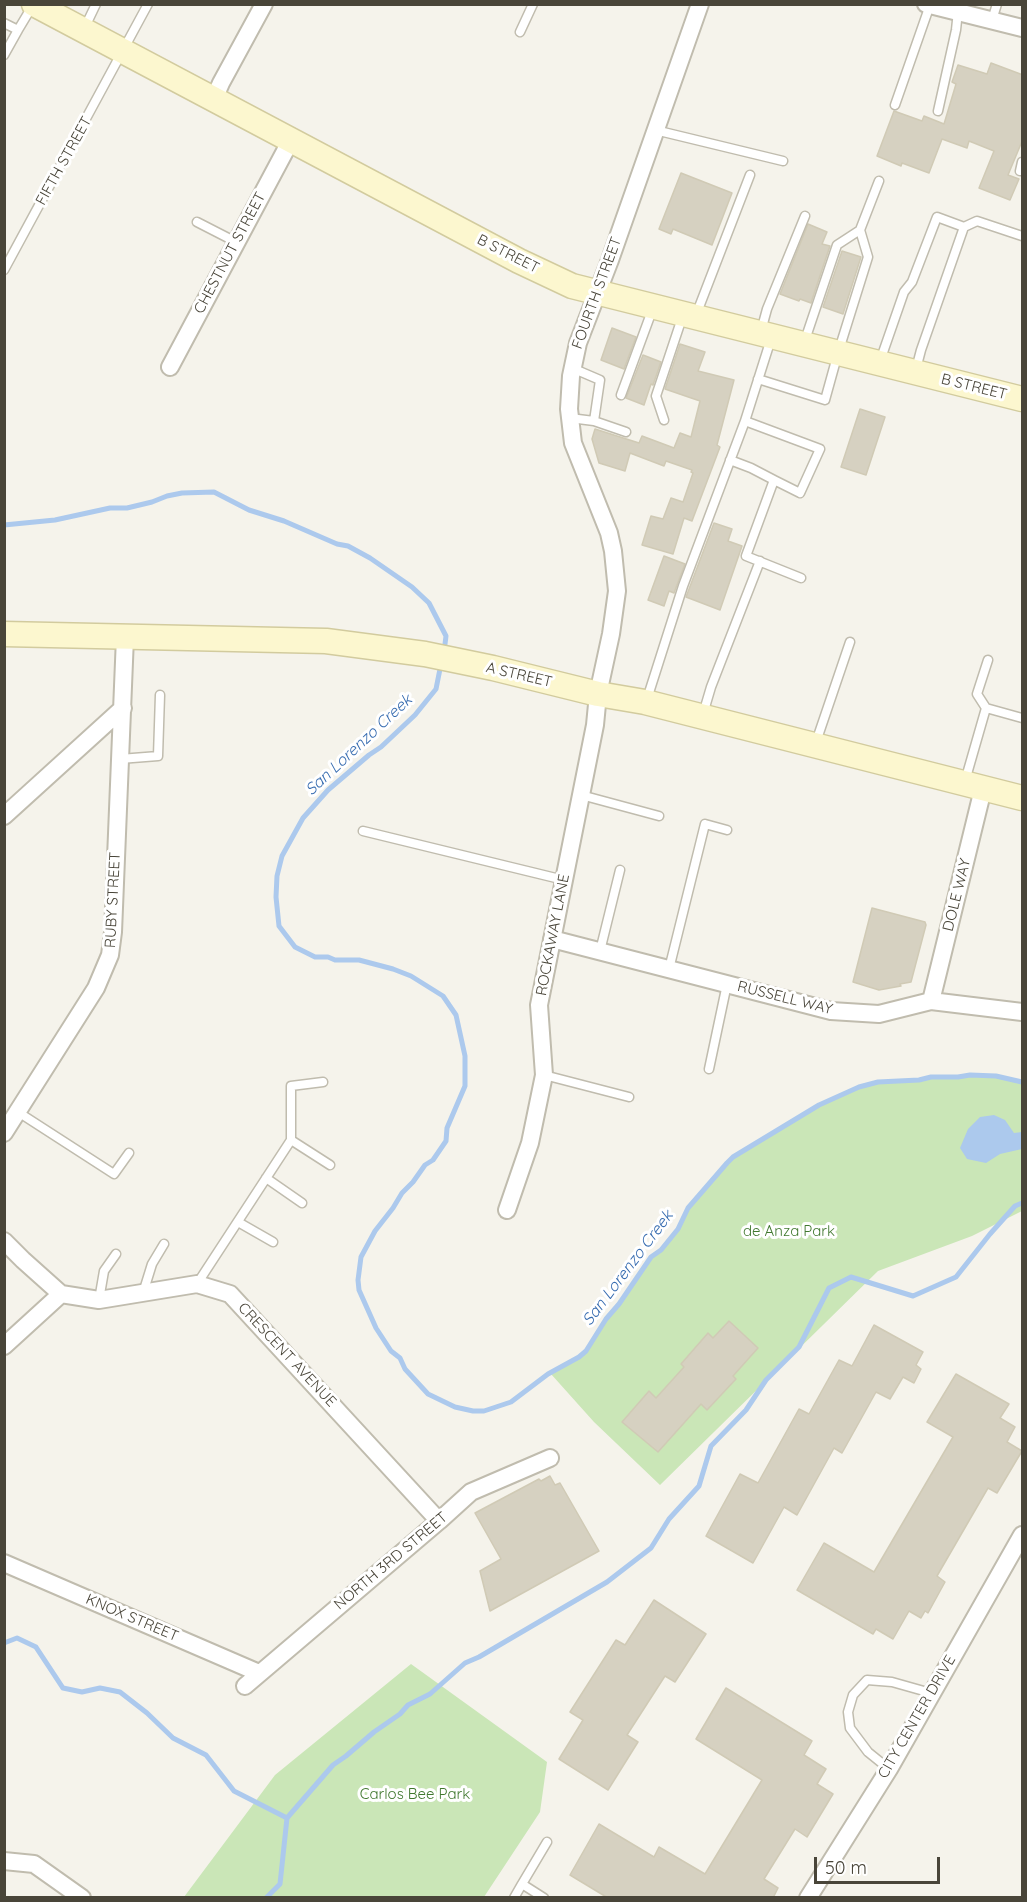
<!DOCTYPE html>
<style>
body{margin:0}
#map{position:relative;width:1027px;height:1902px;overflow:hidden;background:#f5f3eb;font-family:Quicksand,sans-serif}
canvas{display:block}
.frame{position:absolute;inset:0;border:6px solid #494539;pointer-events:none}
.scale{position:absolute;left:814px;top:1857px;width:126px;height:27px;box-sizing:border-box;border:3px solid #494539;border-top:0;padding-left:8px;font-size:18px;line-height:21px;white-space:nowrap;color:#494539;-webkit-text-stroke:4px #fff;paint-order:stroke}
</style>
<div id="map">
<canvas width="1027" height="1902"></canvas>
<div class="frame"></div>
<div class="scale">50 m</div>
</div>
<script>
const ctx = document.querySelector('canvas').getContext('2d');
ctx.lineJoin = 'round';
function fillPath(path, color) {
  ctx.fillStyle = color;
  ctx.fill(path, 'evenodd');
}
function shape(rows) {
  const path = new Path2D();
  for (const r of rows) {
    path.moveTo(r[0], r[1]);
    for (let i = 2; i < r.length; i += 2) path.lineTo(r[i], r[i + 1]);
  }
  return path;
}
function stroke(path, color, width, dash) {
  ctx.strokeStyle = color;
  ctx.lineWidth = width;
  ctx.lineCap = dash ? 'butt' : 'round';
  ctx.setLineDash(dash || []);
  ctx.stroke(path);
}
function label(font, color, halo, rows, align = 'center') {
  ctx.font = font + ' Quicksand,sans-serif';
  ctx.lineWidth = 6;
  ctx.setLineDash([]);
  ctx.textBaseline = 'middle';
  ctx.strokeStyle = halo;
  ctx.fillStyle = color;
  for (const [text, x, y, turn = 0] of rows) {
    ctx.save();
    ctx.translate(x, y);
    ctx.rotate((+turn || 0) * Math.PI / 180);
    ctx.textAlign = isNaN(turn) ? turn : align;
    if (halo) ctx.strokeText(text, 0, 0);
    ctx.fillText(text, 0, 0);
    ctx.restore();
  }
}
fillPath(shape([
 [970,1074,996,1076,1022,1083,1022,1211,972,1236,878,1271,660,1485,594,1422,551,1374,569,1364,586,1351,606,1319,619,1304,651,1257,661,1250,678,1229,688,1208,733,1157,819,1105,859,1087,878,1082,919,1080,931,1077,958,1077],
 [411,1664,547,1762,540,1812,484,1897,184,1897,275,1775]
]), '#cae6b7');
fillPath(shape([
 [994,1115,1005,1120,1014,1133,1022,1132,1022,1149,1000,1154,986,1163,967,1159,960,1148,968,1129,980,1117]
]), '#acc9ed');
stroke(shape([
 [4,525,55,520,110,508,127,508,152,502,167,496,182,493,214,492,249,510,284,521,337,544,348,546,370,558,412,587,429,603,446,636,444,652],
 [441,664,436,689,415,715,381,747,369,755,328,790,303,818,282,856,277,876,276,897,279,926,295,947,315,957,328,957,335,960,359,960,393,969,411,976,443,996,456,1015,465,1056,465,1086,447,1128,446,1141,433,1160,425,1165,413,1182,402,1193,393,1208,375,1231,361,1257,358,1280,359,1290,376,1328,391,1351,400,1358,405,1369,428,1394,455,1407,473,1411,484,1411,511,1402,548,1374,579,1357,586,1351,606,1319,619,1304,651,1257,661,1250,678,1229,688,1208,727,1163,733,1157,819,1105,859,1087,878,1082,919,1080,931,1077,958,1077,970,1075,996,1076,1022,1082],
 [4,1643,17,1638,36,1647,63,1688,82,1692,100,1688,120,1692,147,1713,173,1738,206,1755,234,1791,287,1818],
 [287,1818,333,1765,346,1756,374,1732,400,1714,408,1705,430,1694,465,1663,479,1657,607,1582,651,1548,669,1519,699,1486,711,1446,746,1410,766,1380,799,1347,829,1288,851,1277,913,1296,956,1277,990,1234,1015,1206,1022,1203],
 [266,1898,280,1884,287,1818]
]), '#acc9ed', 5);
const building = shape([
 [991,63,1023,75,1023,139,1008,175,1019,179,1010,200,979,188,994,151,969,141,967,148,942,139,929,173,902,163,901,166,877,156,894,111,922,121,924,116,944,124,956,84,952,82,958,65,987,74,991,63],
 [681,173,732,193,712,245,673,229,671,234,659,229,681,173],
 [808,224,827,232,822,244,830,246,811,303,800,299,799,301,780,294,808,224],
 [842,251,861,257,843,314,823,307,842,251],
 [612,328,636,337,624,369,601,360,612,328],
 [680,344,705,352,698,371,734,380,717,445,720,447,692,521,684,518,673,554,642,545,651,516,663,519,671,498,683,502,693,473,691,472,692,470,666,461,664,466,630,453,625,471,599,463,592,439,595,429,639,443,642,436,674,448,680,433,691,437,700,401,665,389,680,344],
 [643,355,661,362,653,385,651,384,644,405,626,398,643,355],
 [860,409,885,417,866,475,841,467,860,409],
 [714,523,732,529,728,541,742,546,720,610,686,597,714,523],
 [664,556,685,564,674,593,669,591,664,606,648,600,664,556],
 [872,908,925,922,926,925,911,982,900,984,901,986,879,990,853,982,872,908],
 [729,1321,758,1348,733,1376,736,1379,707,1410,701,1404,658,1452,622,1422,649,1391,656,1398,684,1367,681,1364,708,1333,713,1338,729,1321],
 [874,1325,923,1352,916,1365,921,1369,914,1383,903,1377,890,1399,876,1392,842,1453,834,1448,797,1515,784,1507,753,1563,706,1536,740,1474,758,1483,799,1409,809,1414,839,1360,852,1366,874,1325],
 [956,1374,1009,1404,1000,1418,1015,1427,1007,1442,1022,1451,997,1493,988,1488,937,1576,945,1582,928,1613,925,1611,921,1618,909,1611,893,1639,876,1629,873,1634,797,1590,824,1543,874,1572,953,1437,927,1422,956,1374],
 [550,1476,555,1485,560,1483,599,1551,490,1611,480,1571,501,1559,475,1513,539,1479,541,1481,550,1476],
 [654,1600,706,1634,675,1682,665,1676,627,1735,638,1742,608,1790,559,1759,583,1720,570,1712,616,1640,625,1645,654,1600],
 [726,1688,812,1741,804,1755,826,1769,817,1784,833,1794,807,1837,795,1829,764,1879,778,1888,773,1898,608,1898,570,1875,599,1824,654,1857,659,1847,705,1874,762,1780,696,1739,726,1688]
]);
fillPath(building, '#d6d1c1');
stroke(building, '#d0cab5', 1.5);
const lane = shape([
 [992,20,997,4],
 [4,23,18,30,4,55],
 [85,27,96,4],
 [18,30,33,5],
 [520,32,533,4],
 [895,105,930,5],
 [938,111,956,30,958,11],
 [655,130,783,161],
 [1020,171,1022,162],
 [197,222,236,242],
 [4,270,148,4],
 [696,315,750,175],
 [761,331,767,309,805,216],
 [771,339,745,421,820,449,800,493,774,480,746,556,801,578],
 [804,343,837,245,860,230],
 [880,361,904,292,912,282,937,217,964,227],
 [572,368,600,380,594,421,626,432],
 [916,369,921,350,964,227,977,221,1022,236],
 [758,379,825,400,838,353,868,257,860,230,879,181],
 [621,395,653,308],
 [570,418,594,421],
 [664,420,656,396,683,315],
 [730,460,751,468,774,480],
 [647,699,683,586,745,421],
 [986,708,1022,718],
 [703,714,711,687,760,561],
 [816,742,850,642],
 [120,759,158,756,160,695],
 [965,781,986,708,977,694,988,660],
 [581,795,659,816],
 [363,831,564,880],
 [600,951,620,870],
 [669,969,705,824,727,830],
 [709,1069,727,984],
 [544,1075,629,1097],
 [18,1112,114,1174,129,1153],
 [291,1140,330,1165],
 [266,1178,302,1203],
 [238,1222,273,1242],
 [197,1284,291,1140,291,1086,323,1082],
 [143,1293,152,1264,164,1244],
 [99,1300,104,1271,116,1254],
 [889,1769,868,1752,850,1728,848,1712,853,1695,867,1680,892,1682,931,1693],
 [522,1884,547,1842],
 [514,1898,522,1884,544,1898]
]);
const street = shape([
 [926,4,1022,28],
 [214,99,221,83,264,4],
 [170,367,291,140],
 [4,816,123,708],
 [552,939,831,1011,879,1014,931,1001,1022,1012],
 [931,1001,983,789],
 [4,1133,96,988,110,955,113,932,125,637],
 [507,1210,530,1143,544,1075,539,1005,595,725,598,694,611,634,617,591,613,551,609,533,573,443,569,409,571,376,578,343,610,260,700,4],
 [4,1241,23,1260,61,1294,99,1300,197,1284,230,1294,439,1521],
 [4,1346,61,1294],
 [4,1563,259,1673],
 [245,1686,439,1521,471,1492,550,1458],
 [4,1861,34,1864,82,1898],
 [808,1898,889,1769,1022,1535]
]);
const secondary = shape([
 [34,4,519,261,572,286,1022,399],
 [4,634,326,641,425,654,493,668,598,694,645,702,1022,798]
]);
stroke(lane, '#c0bcae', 11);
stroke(street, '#c0bcae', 20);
stroke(secondary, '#d2cb9e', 27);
stroke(lane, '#fff', 8);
stroke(street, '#fff', 16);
stroke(secondary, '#fcf7cf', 24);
label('15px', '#494539', '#fff', [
 ["FIFTH STREET",64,161,-61],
 ["CHESTNUT STREET",230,253,-62],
 ["B STREET",508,254,27],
 ["FOURTH STREET",597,293,-70],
 ["B STREET",974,387,14],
 ["A STREET",519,675,13],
 ["DOLE WAY",957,895,-76],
 ["RUBY STREET",113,900,-87],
 ["ROCKAWAY LANE",553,935,-79],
 ["RUSSELL WAY",785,998,14],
 ["CRESCENT AVENUE",287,1355,47],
 ["NORTH 3RD STREET",391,1561,-40],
 ["KNOX STREET",132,1618,23],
 ["CITY CENTER DRIVE",917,1717,-60]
]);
label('15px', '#40782f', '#fff', [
 ["de Anza Park",789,1231],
 ["Carlos Bee Park",415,1794]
]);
label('italic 16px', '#376cb0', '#fff', [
 ["San Lorenzo Creek",359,745,-43],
 ["San Lorenzo Creek",628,1268,-53]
]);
</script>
